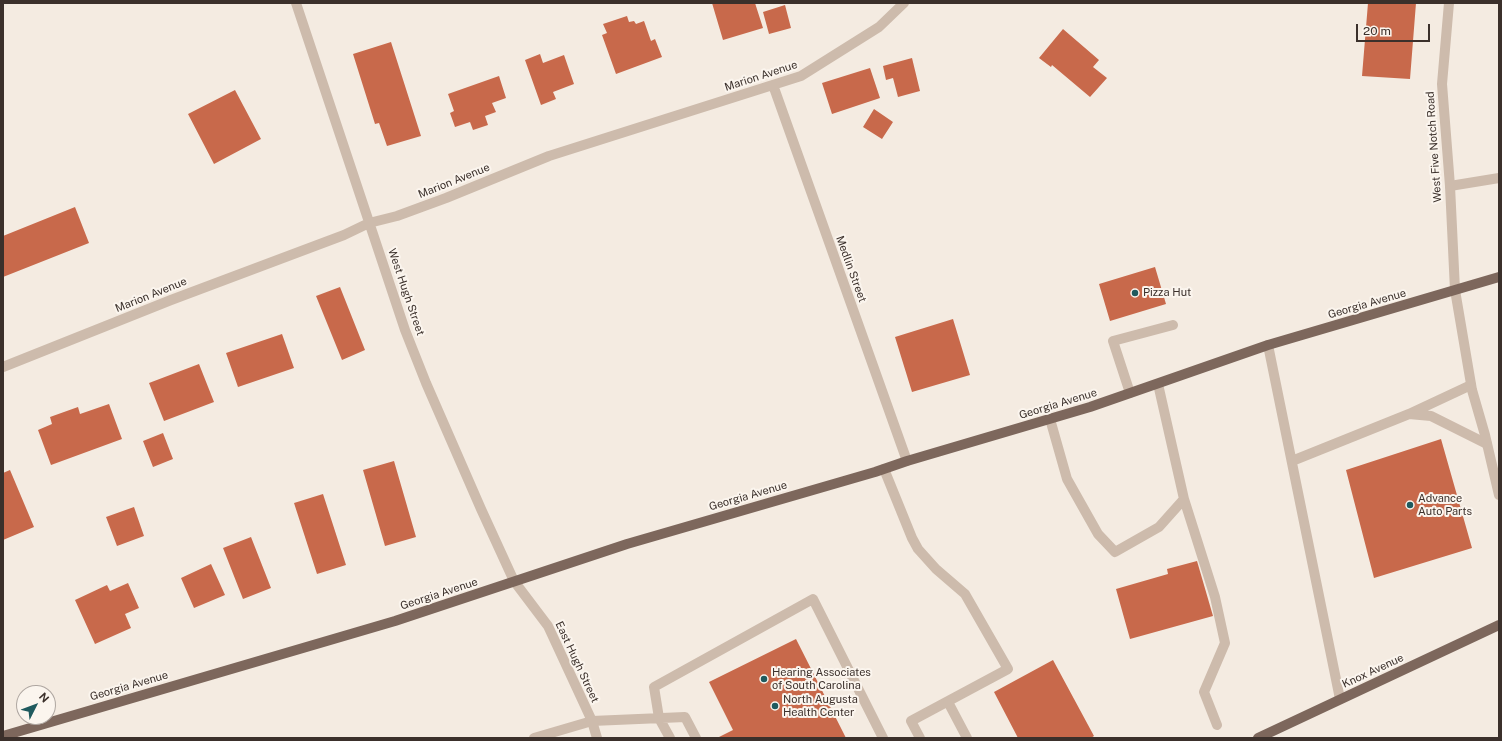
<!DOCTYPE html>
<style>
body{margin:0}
#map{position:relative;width:1502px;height:741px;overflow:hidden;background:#f4ebe1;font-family:"Public Sans",sans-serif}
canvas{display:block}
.frame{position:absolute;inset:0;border:4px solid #3b302b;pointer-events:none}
.north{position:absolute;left:16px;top:685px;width:40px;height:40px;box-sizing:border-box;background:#fbf5ee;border:1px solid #aea6a0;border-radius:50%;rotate:48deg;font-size:11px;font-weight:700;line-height:16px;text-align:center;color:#3b302b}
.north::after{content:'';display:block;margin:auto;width:14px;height:18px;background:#1f5a5e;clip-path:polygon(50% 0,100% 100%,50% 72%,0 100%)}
.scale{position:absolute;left:1356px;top:24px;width:74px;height:18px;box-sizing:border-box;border:2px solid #3b302b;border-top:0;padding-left:5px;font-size:12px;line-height:14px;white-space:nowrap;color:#3b302b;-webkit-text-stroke:3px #fbf5ee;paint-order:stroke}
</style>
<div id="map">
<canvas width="1502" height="741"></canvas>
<div class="frame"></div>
<div class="north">N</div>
<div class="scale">20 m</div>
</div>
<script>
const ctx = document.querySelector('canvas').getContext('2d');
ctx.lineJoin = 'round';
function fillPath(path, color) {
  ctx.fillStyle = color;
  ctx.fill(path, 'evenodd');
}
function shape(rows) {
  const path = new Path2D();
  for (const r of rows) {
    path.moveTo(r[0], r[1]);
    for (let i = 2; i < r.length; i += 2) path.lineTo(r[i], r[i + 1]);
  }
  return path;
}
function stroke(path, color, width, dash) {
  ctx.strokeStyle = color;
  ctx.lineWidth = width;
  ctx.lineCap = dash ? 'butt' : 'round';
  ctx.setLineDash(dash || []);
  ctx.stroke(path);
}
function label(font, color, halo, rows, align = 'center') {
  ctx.font = font + ' "Public Sans",sans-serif';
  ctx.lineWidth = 4;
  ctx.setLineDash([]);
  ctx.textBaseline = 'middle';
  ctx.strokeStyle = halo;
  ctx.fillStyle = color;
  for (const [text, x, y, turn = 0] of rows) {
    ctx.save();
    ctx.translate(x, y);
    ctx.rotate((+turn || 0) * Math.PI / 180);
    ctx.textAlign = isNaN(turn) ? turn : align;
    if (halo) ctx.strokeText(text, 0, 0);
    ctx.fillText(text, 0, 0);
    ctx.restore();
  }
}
fillPath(shape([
 [712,3,755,3,763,28,723,40],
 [1368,3,1416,3,1410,79,1362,76],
 [785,5,791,28,769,34,763,12],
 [627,16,629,22,634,21,636,24,644,21,651,41,655,39,662,57,616,74,602,35,607,33,603,24],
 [1063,29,1099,60,1093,67,1107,78,1090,97,1052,65,1051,67,1039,58],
 [391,42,421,136,387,146,379,123,375,124,353,54],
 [540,54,543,63,564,55,574,84,553,92,556,99,541,105,525,60],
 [912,58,920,91,898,97,893,78,886,80,883,66],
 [870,68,880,98,832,114,822,83],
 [499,76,506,98,492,103,496,112,485,116,488,125,473,130,470,122,455,127,450,113,454,111,448,94],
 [235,90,261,139,214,164,188,114],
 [874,109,893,122,882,139,863,127],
 [75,207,89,243,3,277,3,236],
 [1155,267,1166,304,1110,321,1099,284],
 [340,287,365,350,342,360,316,296],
 [953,319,970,375,912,392,895,337],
 [282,334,294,368,238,387,226,353],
 [199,364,214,402,164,421,149,383],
 [109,404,122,439,51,465,38,430,52,424,50,417,78,407,80,414],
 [163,433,173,459,153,467,143,441],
 [1441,439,1472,548,1374,578,1346,470],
 [394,461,416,537,385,546,363,470],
 [10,470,34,527,3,540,3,473],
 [323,494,346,565,317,574,294,503],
 [134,507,144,536,117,546,106,517],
 [251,537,271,588,243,599,223,548],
 [1197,561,1213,616,1130,639,1116,589,1168,574,1167,569],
 [211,564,225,595,194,608,181,578],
 [128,583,139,608,125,614,131,628,95,644,75,600,107,585,110,591],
 [796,639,846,738,717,738,733,730,709,682],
 [1053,660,1094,736,1091,738,1018,738,994,692]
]), '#c8694b');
stroke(shape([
 [1450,186,1499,178],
 [1268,345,1340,699],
 [1130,393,1113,341,1173,325],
 [1409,414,1431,416,1487,444],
 [1050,419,1067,479,1098,534,1115,552,1159,527,1184,499,1158,384],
 [1292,461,1409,414,1471,385],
 [884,469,912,538,918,549,936,569,965,594,1008,669,911,721,920,738],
 [1184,499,1215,597,1225,643,1204,692,1217,725],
 [948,702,967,738],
 [534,738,592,721,685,717,696,738],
 [670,738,659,718,654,687,813,599,883,738]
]), '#cdbbac', 10);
stroke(shape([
 [296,3,405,330,426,383,481,509,514,581,548,626,592,721,597,738],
 [773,85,907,461],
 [3,367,171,300,344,235,369,223,397,216,446,198,549,156,801,76,879,27,904,3]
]), '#cdbbac', 10);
stroke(shape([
 [1449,3,1442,84,1450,186,1455,290,1472,390,1485,435,1499,495]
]), '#cdbbac', 10);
stroke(shape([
 [3,736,395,621,627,544,875,472,907,461,1090,407,1268,345,1499,277],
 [1258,738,1499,625]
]), '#7d675c', 10);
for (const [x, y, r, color] of [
 [1135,293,4,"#1f5a5e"],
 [1410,505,4,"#1f5a5e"],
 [764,679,4,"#1f5a5e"],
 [775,706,4,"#1f5a5e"]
]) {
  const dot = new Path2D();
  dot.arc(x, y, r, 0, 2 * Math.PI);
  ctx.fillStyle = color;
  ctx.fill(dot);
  stroke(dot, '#fbf5ee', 1.5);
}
label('11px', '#3b302b', '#fbf5ee', [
 ["Marion Avenue",761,76,-18],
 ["West Five Notch Road",1434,147,-94],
 ["Marion Avenue",454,181,-22],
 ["Medlin Street",851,269,70],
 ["West Hugh Street",406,292,71],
 ["Marion Avenue",151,295,-22],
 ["Georgia Avenue",1367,304,-16],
 ["Georgia Avenue",1058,404,-17],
 ["Georgia Avenue",748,496,-16],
 ["Georgia Avenue",439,594,-18],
 ["East Hugh Street",577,662,65],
 ["Knox Avenue",1373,671,-25],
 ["Georgia Avenue",129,686,-16]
]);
label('11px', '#3b302b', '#fbf5ee', [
 ["Pizza Hut",1143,293],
 ["Advance",1418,499],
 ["Auto Parts",1418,512],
 ["Hearing Associates",772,673],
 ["of South Carolina",772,686],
 ["North Augusta",783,700],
 ["Health Center",783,713]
], 'left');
</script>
